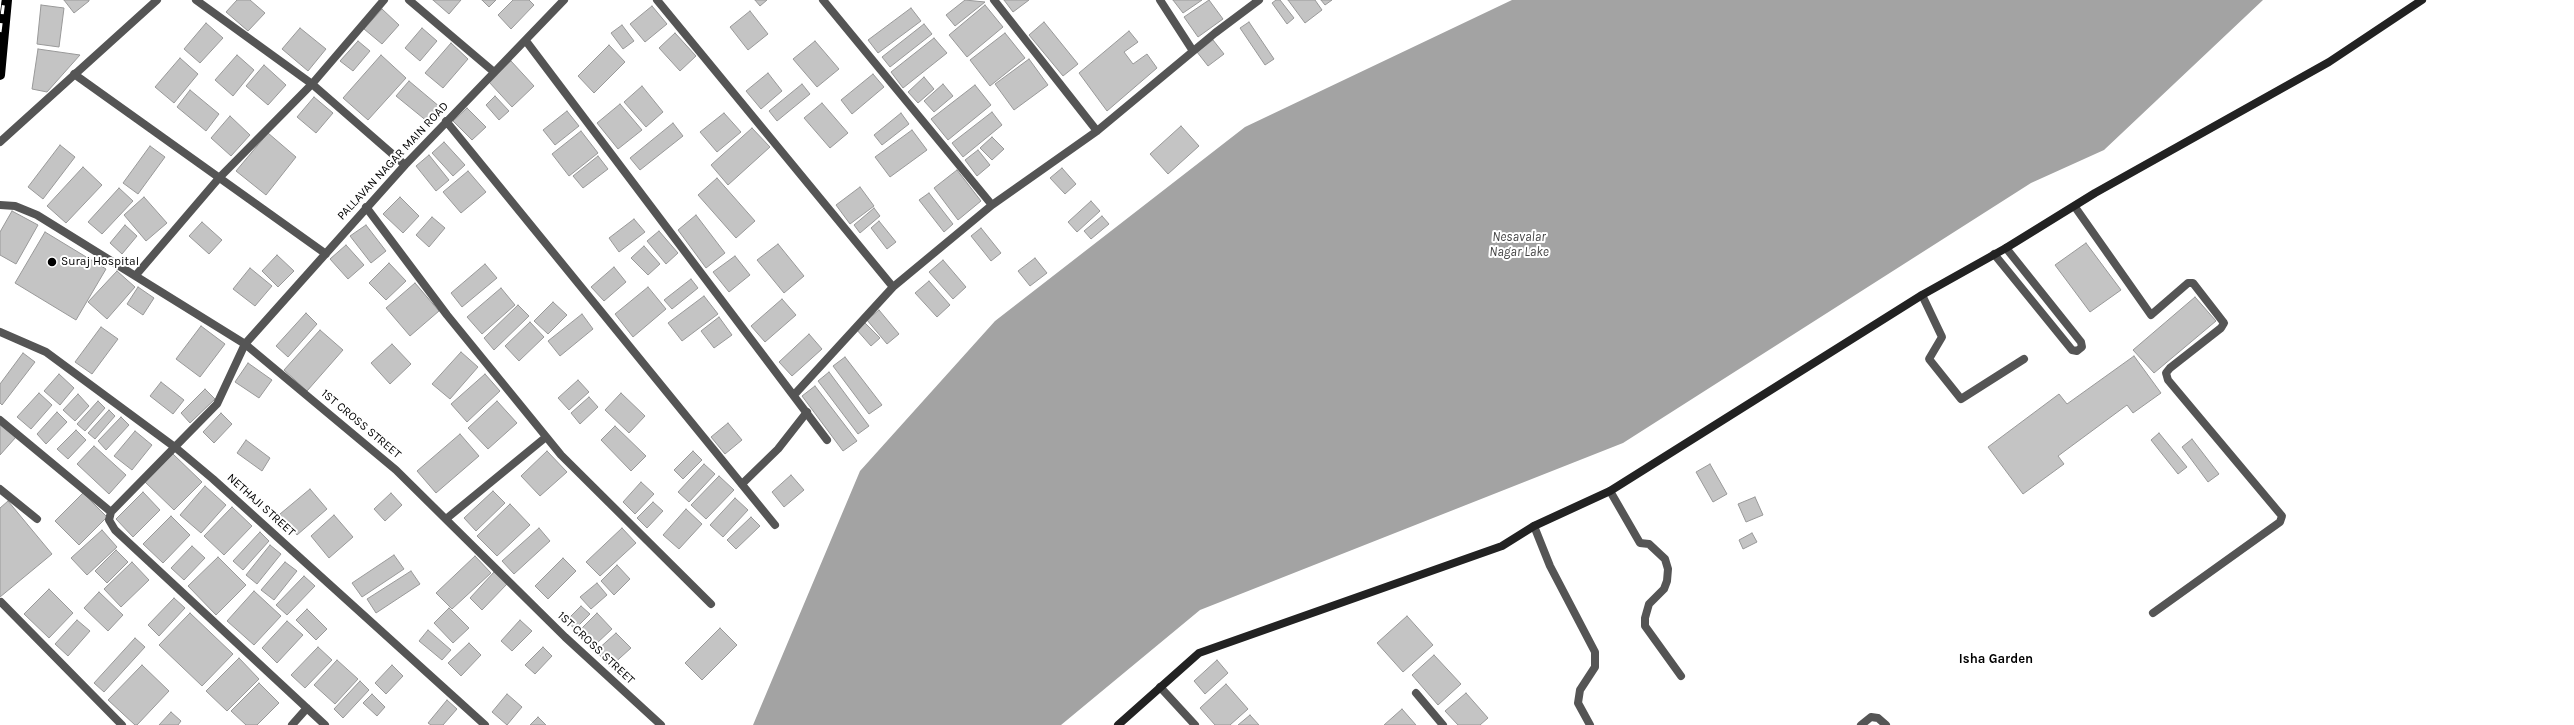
<!DOCTYPE html>
<style>
body{margin:0}
canvas{display:block;background:#fff}
</style>
<canvas width="2574" height="725"></canvas>
<script>
const ctx = document.querySelector('canvas').getContext('2d');
ctx.lineJoin = 'round';
function fillPath(path, color) {
  ctx.fillStyle = color;
  ctx.fill(path, 'evenodd');
}
function shape(rows) {
  const path = new Path2D();
  for (const r of rows) {
    path.moveTo(r[0], r[1]);
    for (let i = 2; i < r.length; i += 2) path.lineTo(r[i], r[i + 1]);
  }
  return path;
}
function stroke(path, color, width, dash) {
  ctx.strokeStyle = color;
  ctx.lineWidth = width;
  ctx.lineCap = dash ? 'butt' : 'round';
  ctx.setLineDash(dash || []);
  ctx.stroke(path);
}
function label(font, color, halo, rows, align = 'center') {
  ctx.font = font + ' Karla,sans-serif';
  ctx.lineWidth = 4;
  ctx.setLineDash([]);
  ctx.textBaseline = 'middle';
  ctx.strokeStyle = halo;
  ctx.fillStyle = color;
  for (const [text, x, y, turn = 0] of rows) {
    ctx.save();
    ctx.translate(x, y);
    ctx.rotate((+turn || 0) * Math.PI / 180);
    ctx.textAlign = isNaN(turn) ? turn : align;
    if (halo) ctx.strokeText(text, 0, 0);
    ctx.fillText(text, 0, 0);
    ctx.restore();
  }
}
fillPath(shape([
 [1512,0,2263,0,2104,150,2031,183,1623,443,1200,610,1061,725,753,725,860,471,995,321,1245,127]
]), '#a3a3a3');
const building = shape([
 [64,0,89,0,89,1,74,13,64,0],
 [237,0,250,0,265,13,248,31,226,12,237,0],
 [433,0,461,0,449,14,433,0],
 [482,0,496,0,489,7,482,0],
 [513,0,529,0,534,5,511,29,498,15,513,0],
 [755,0,767,0,760,6,755,0],
 [965,0,985,2,955,26,946,15,965,0],
 [1004,0,1029,0,1013,12,1004,0],
 [1173,0,1202,0,1183,13,1173,0],
 [1209,0,1223,19,1198,37,1184,17,1209,0],
 [1276,0,1280,0,1294,18,1287,24,1272,3,1276,0],
 [1288,0,1315,0,1322,10,1305,23,1288,0],
 [1321,0,1332,0,1325,5,1321,0],
 [41,5,64,8,59,47,37,44,41,5],
 [985,5,1003,27,967,57,949,35,985,5],
 [652,6,667,24,645,42,630,24,652,6],
 [911,8,921,21,878,53,868,40,911,8],
 [382,9,399,25,382,44,364,29,382,9],
 [750,11,768,34,748,50,730,27,750,11],
 [1044,22,1078,64,1063,76,1029,35,1044,22],
 [1249,22,1274,59,1265,65,1240,28,1249,22],
 [206,23,223,38,200,63,184,49,206,23],
 [924,24,932,34,890,67,882,57,924,24],
 [622,25,634,41,623,49,611,33,622,25],
 [300,28,326,49,308,71,282,49,300,28],
 [422,28,437,41,420,61,405,48,422,28],
 [1129,31,1138,42,1124,52,1133,64,1147,54,1157,68,1107,111,1079,73,1129,31],
 [675,33,696,56,680,71,659,48,675,33],
 [1005,33,1025,58,990,86,970,60,1005,33],
 [934,38,947,53,903,88,891,72,934,38],
 [1213,40,1224,54,1208,66,1197,52,1213,40],
 [358,41,370,51,353,71,340,61,358,41],
 [815,41,839,69,817,87,793,59,815,41],
 [451,43,468,59,443,88,425,73,451,43],
 [609,45,625,62,594,93,578,76,609,45],
 [38,49,80,55,47,92,32,89,38,49],
 [237,55,254,70,233,96,215,80,237,55],
 [381,55,406,78,368,120,343,98,381,55],
 [180,58,198,74,174,103,155,87,180,58],
 [1029,59,1048,85,1014,110,995,84,1029,59],
 [511,61,534,86,512,107,489,82,511,61],
 [264,65,286,85,268,105,246,86,264,65],
 [768,73,782,91,761,109,746,91,768,73],
 [873,74,884,87,852,114,841,100,873,74],
 [924,77,934,89,918,103,908,92,924,77],
 [409,81,440,107,428,122,396,96,409,81],
 [802,84,810,94,777,121,769,111,802,84],
 [943,84,953,96,934,112,924,101,943,84],
 [975,85,991,105,948,140,931,119,975,85],
 [642,86,663,112,646,127,624,102,642,86],
 [190,90,219,114,206,131,177,107,190,90],
 [495,96,509,111,499,120,486,105,495,96],
 [314,97,333,113,316,133,297,117,314,97],
 [822,103,848,133,830,148,804,118,822,103],
 [620,104,642,130,618,149,597,123,620,104],
 [467,108,486,127,472,140,453,121,467,108],
 [567,111,579,126,555,145,543,130,567,111],
 [992,112,1002,125,963,157,952,143,992,112],
 [724,113,741,132,717,152,700,132,724,113],
 [901,113,909,124,882,145,874,135,901,113],
 [230,116,250,135,231,156,211,138,230,116],
 [673,123,683,136,640,170,630,158,673,123],
 [1181,126,1199,146,1168,174,1150,154,1181,126],
 [752,128,770,147,728,185,711,165,752,128],
 [912,130,927,150,890,177,875,157,912,130],
 [581,131,598,153,569,176,552,154,581,131],
 [268,133,296,157,266,195,236,171,268,133],
 [992,137,1004,149,992,160,980,148,992,137],
 [444,142,465,165,453,176,432,153,444,142],
 [60,145,75,157,43,199,28,187,60,145],
 [150,146,165,157,138,194,123,183,150,146],
 [978,150,990,165,977,176,965,160,978,150],
 [429,155,449,180,436,191,416,166,429,155],
 [598,156,608,169,583,188,573,176,598,156],
 [83,167,102,185,66,223,47,206,83,167],
 [1062,168,1076,184,1065,194,1050,178,1062,168],
 [957,170,981,201,958,220,934,188,957,170],
 [468,171,486,192,461,213,443,192,468,171],
 [717,178,755,221,736,238,698,195,717,178],
 [860,187,874,206,850,224,836,205,860,187],
 [119,188,133,201,102,234,88,222,119,188],
 [929,193,953,224,944,232,919,200,929,193],
 [144,197,167,223,146,241,124,215,144,197],
 [400,197,419,216,403,233,383,214,400,197],
 [1091,201,1100,211,1077,232,1068,222,1091,201],
 [874,208,880,216,860,233,854,225,874,208],
 [12,211,38,225,16,264,0,255,0,232,12,211],
 [696,215,725,253,706,268,678,230,696,215],
 [1102,216,1109,224,1091,239,1084,231,1102,216],
 [432,217,445,228,429,247,416,235,432,217],
 [634,219,645,232,619,252,609,238,634,219],
 [879,221,896,242,887,249,871,228,879,221],
 [202,222,222,240,209,254,189,236,202,222],
 [125,225,137,236,122,254,110,243,125,225],
 [366,225,386,251,371,263,350,236,366,225],
 [981,228,1001,253,991,261,971,236,981,228],
 [659,231,678,253,666,264,647,241,659,231],
 [45,232,106,269,76,320,15,283,45,232],
 [2086,243,2121,290,2090,312,2055,265,2086,243],
 [778,244,804,276,784,293,757,260,778,244],
 [346,245,364,265,348,279,330,259,346,245],
 [644,246,660,264,648,275,631,258,644,246],
 [277,255,294,271,278,287,262,271,277,255],
 [735,256,750,275,729,292,713,272,735,256],
 [1035,258,1047,273,1030,286,1018,271,1035,258],
 [943,260,966,287,953,299,929,272,943,260],
 [389,263,406,281,386,300,369,283,389,263],
 [485,264,497,278,462,307,451,293,485,264],
 [614,267,626,282,604,301,591,287,614,267],
 [250,268,272,286,255,306,233,289,250,268],
 [117,271,135,287,107,319,88,302,117,271],
 [691,279,698,288,672,309,664,300,691,279],
 [929,281,950,305,937,317,915,293,929,281],
 [415,283,439,311,410,336,386,308,415,283],
 [138,287,154,298,143,315,127,304,138,287],
 [648,287,666,309,633,337,615,314,648,287],
 [501,288,515,305,482,334,467,317,501,288],
 [704,296,718,314,682,341,668,323,704,296],
 [2195,297,2216,321,2154,373,2133,350,2195,297],
 [782,299,796,315,765,342,751,326,782,299],
 [553,302,567,315,548,334,534,321,553,302],
 [518,305,529,316,494,350,484,338,518,305],
 [879,310,899,334,887,344,867,320,879,310],
 [306,313,317,324,288,357,276,346,306,313],
 [582,314,593,329,560,356,548,341,582,314],
 [719,317,732,335,714,348,701,331,719,317],
 [530,322,544,337,519,361,505,346,530,322],
 [864,322,880,338,871,346,856,329,864,322],
 [201,326,225,344,200,377,176,359,201,326],
 [101,327,118,339,92,374,75,362,101,327],
 [320,330,343,350,307,391,284,370,320,330],
 [809,334,822,349,792,376,779,362,809,334],
 [392,344,411,364,390,384,371,363,392,344],
 [461,352,478,367,450,399,432,384,461,352],
 [23,353,35,362,2,405,0,403,0,384,23,353],
 [2134,356,2161,393,2133,413,2127,405,2058,456,2064,464,2023,494,1988,447,2059,394,2067,404,2134,356],
 [845,357,882,405,869,414,833,366,845,357],
 [248,363,272,380,259,398,235,382,248,363],
 [829,372,869,426,858,434,818,381,829,372],
 [59,374,74,388,60,405,44,391,59,374],
 [485,374,500,391,467,422,451,404,485,374],
 [578,380,589,392,569,410,558,398,578,380],
 [161,382,184,400,173,414,150,396,161,382],
 [815,386,857,441,843,451,802,396,815,386],
 [205,389,215,399,190,423,181,413,205,389],
 [39,393,52,405,31,429,17,417,39,393],
 [621,393,645,416,629,433,605,410,621,393],
 [78,394,89,406,75,421,63,410,78,394],
 [589,397,598,407,580,424,571,413,589,397],
 [98,401,105,408,85,431,77,424,98,401],
 [497,401,517,423,488,449,468,428,497,401],
 [109,410,115,416,95,439,88,433,109,410],
 [57,412,67,422,46,444,37,434,57,412],
 [221,413,232,424,214,443,203,432,221,413],
 [121,417,129,425,106,450,98,441,121,417],
 [0,423,16,437,0,455,0,423],
 [728,423,742,440,725,454,711,437,728,423],
 [615,426,646,456,631,471,601,440,615,426],
 [76,430,86,440,68,459,57,449,76,430],
 [135,431,152,445,132,470,114,456,135,431],
 [2159,433,2187,467,2178,474,2151,440,2159,433],
 [460,434,479,456,436,493,417,471,460,434],
 [2192,439,2219,474,2208,482,2182,447,2192,439],
 [246,440,270,458,262,471,237,453,246,440],
 [94,446,126,475,109,494,77,464,94,446],
 [547,451,567,472,540,496,521,476,547,451],
 [693,451,702,460,683,479,674,470,693,451],
 [173,454,202,482,174,510,145,482,173,454],
 [704,464,715,474,689,502,678,492,704,464],
 [1710,464,1727,494,1713,502,1696,472,1710,464],
 [791,475,804,490,784,507,772,492,791,475],
 [719,476,734,490,706,519,691,505,719,476],
 [641,482,654,494,635,514,623,502,641,482],
 [205,486,226,505,201,533,180,515,205,486],
 [310,489,327,509,297,535,280,514,310,489],
 [493,491,505,503,476,531,464,518,493,491],
 [143,492,160,510,133,537,116,519,143,492],
 [83,493,107,517,79,545,55,521,83,493],
 [391,493,402,505,385,521,374,509,391,493],
 [1755,497,1763,515,1746,522,1738,504,1755,497],
 [735,498,748,510,723,537,710,525,735,498],
 [8,501,52,554,0,597,0,508,8,501],
 [653,502,663,511,647,528,637,518,653,502],
 [510,504,530,525,497,556,477,536,510,504],
 [232,507,252,526,224,555,204,536,232,507],
 [686,509,702,524,679,549,663,535,686,509],
 [334,515,353,537,329,558,311,536,334,515],
 [171,516,190,535,163,563,143,544,171,516],
 [751,517,760,526,736,549,727,540,751,517],
 [539,528,550,541,514,574,502,561,539,528],
 [622,528,636,543,600,576,586,562,622,528],
 [102,530,117,547,87,575,71,558,102,530],
 [260,532,269,541,243,570,233,561,260,532],
 [1752,533,1757,542,1743,549,1739,540,1752,533],
 [270,545,281,554,257,584,246,575,270,545],
 [192,546,205,558,184,580,171,568,192,546],
 [116,550,128,562,107,583,95,571,116,550],
 [394,555,404,569,362,597,352,583,394,555],
 [475,556,491,573,452,609,436,593,475,556],
 [218,557,246,585,216,615,188,586,218,557],
 [563,558,576,571,548,599,535,586,563,558],
 [132,562,149,580,121,607,104,589,132,562],
 [285,562,297,571,274,600,261,590,285,562],
 [617,565,630,579,614,595,601,581,617,565],
 [411,571,420,584,376,613,367,599,411,571],
 [494,572,507,584,482,610,470,598,494,572],
 [304,576,315,586,287,615,276,605,304,576],
 [597,583,607,595,591,609,580,597,597,583],
 [49,589,73,613,49,638,24,614,49,589],
 [254,591,281,616,254,645,227,621,254,591],
 [99,592,123,615,108,631,84,608,99,592],
 [174,598,185,608,159,636,148,625,174,598],
 [581,606,590,614,575,629,566,621,581,606],
 [449,608,469,628,453,643,434,623,449,608],
 [307,609,327,629,316,640,296,620,307,609],
 [190,613,233,654,202,686,159,645,190,613],
 [597,613,612,629,596,644,581,629,597,613],
 [1407,616,1433,645,1403,672,1377,643,1407,616],
 [77,620,90,631,68,656,55,644,77,620],
 [520,620,532,631,512,651,501,641,520,620],
 [287,621,303,635,277,663,262,648,287,621],
 [720,628,737,645,702,680,685,663,720,628],
 [428,630,451,650,442,660,419,641,428,630],
 [616,633,631,648,610,667,596,651,616,633],
 [135,638,145,647,104,692,94,683,135,638],
 [469,643,481,655,461,676,448,663,469,643],
 [318,647,332,660,305,688,291,675,318,647],
 [543,647,552,656,535,674,525,665,543,647],
 [1434,655,1461,684,1438,705,1412,675,1434,655],
 [239,658,259,679,227,711,206,691,239,658],
 [337,660,358,679,335,704,314,685,337,660],
 [1217,660,1228,673,1205,694,1194,681,1217,660],
 [142,665,169,691,137,725,135,725,108,700,142,665],
 [392,665,403,676,386,694,375,683,392,665],
 [360,681,369,690,343,718,334,709,360,681],
 [259,683,279,703,257,725,246,725,231,711,259,683],
 [1226,684,1248,709,1230,725,1215,725,1200,708,1226,684],
 [1466,693,1488,718,1480,725,1458,725,1445,711,1466,693],
 [372,694,385,707,377,716,363,703,372,694],
 [507,694,522,707,507,725,492,712,507,694],
 [447,700,457,709,443,725,431,725,428,723,447,700],
 [1402,709,1416,725,1384,725,1402,709],
 [171,712,181,721,178,725,159,725,171,712],
 [1250,715,1259,725,1238,725,1250,715],
 [538,717,546,725,530,725,538,717]
]);
fillPath(building, '#c4c4c4');
stroke(building, '#999', 1);
stroke(shape([
 [2075,207,2151,315,2188,283,2193,283,2224,323,2221,328,2170,368,2166,373,2168,380,2282,516,2280,522,2153,613],
 [1994,254,2072,350,2077,351,2082,347,2081,342,2006,248],
 [1922,295,1942,337,1929,359,1961,399,2024,359],
 [742,484,778,449,807,412]
]), '#555', 8);
stroke(shape([
 [196,0,312,84,405,165],
 [409,0,494,72],
 [657,0,893,287],
 [823,0,992,205],
 [994,0,1097,131],
 [1160,0,1193,51],
 [526,41,827,440],
 [74,74,326,254],
 [446,121,775,525],
 [0,142,157,0],
 [0,205,15,206,37,215,245,344,396,470,565,637,661,725],
 [366,207,447,315,561,455,711,604],
 [136,275,219,178,312,84,384,0],
 [0,332,46,352,176,448,213,479,485,725],
 [794,395,893,287,992,205,1097,131,1215,33,1259,0],
 [0,420,111,512,109,520,115,530,325,725],
 [0,489,37,519],
 [1610,491,1640,543,1649,544,1665,559,1668,569,1667,581,1664,589,1649,604,1645,618,1645,626,1681,676],
 [111,512,217,404,245,344,405,165,564,0],
 [446,519,546,437],
 [1534,526,1550,566,1595,652,1595,667,1580,690,1578,703,1590,725],
 [1,602,122,725],
 [1160,687,1195,725],
 [1416,693,1443,725],
 [292,725,307,708],
 [1861,725,1871,717,1878,718,1886,725]
]), '#555', 8);
stroke(shape([
 [1118,725,1199,653,1502,546,1534,526,1610,491,1922,295,2006,248,2095,193,2329,62,2422,0]
]), '#222', 8);
stroke(shape([
 [0,75,7,0]
]), '#000', 10);
const rail = shape([
 [0,32,4,0]
]);
stroke(rail, '#000', 4.5);
stroke(rail, '#fff', 3, [9]);
for (const [x, y, r, color] of [
 [52,262,5,"#000"]
]) {
  const dot = new Path2D();
  dot.arc(x, y, r, 0, 2 * Math.PI);
  ctx.fillStyle = color;
  ctx.fill(dot);
  stroke(dot, '#fff', 1.5);
}
label('12px', '#000', '#fff', [
 ["PALLAVAN NAGAR MAIN ROAD",393,161,-47],
 ["1ST CROSS STREET",361,424,40],
 ["NETHAJI STREET",261,505,42],
 ["1ST CROSS STREET",596,648,43]
]);
label('12px', '#000', '#fff', [
 ["Suraj Hospital",61,262]
], 'left');
label('italic 13px', '#444', '#fff', [
 ["Nesavalar",1519,237],
 ["Nagar Lake",1519,252]
]);
label('bold 13px', '#000', '#fff', [
 ["Isha Garden",1996,659]
]);
</script>
